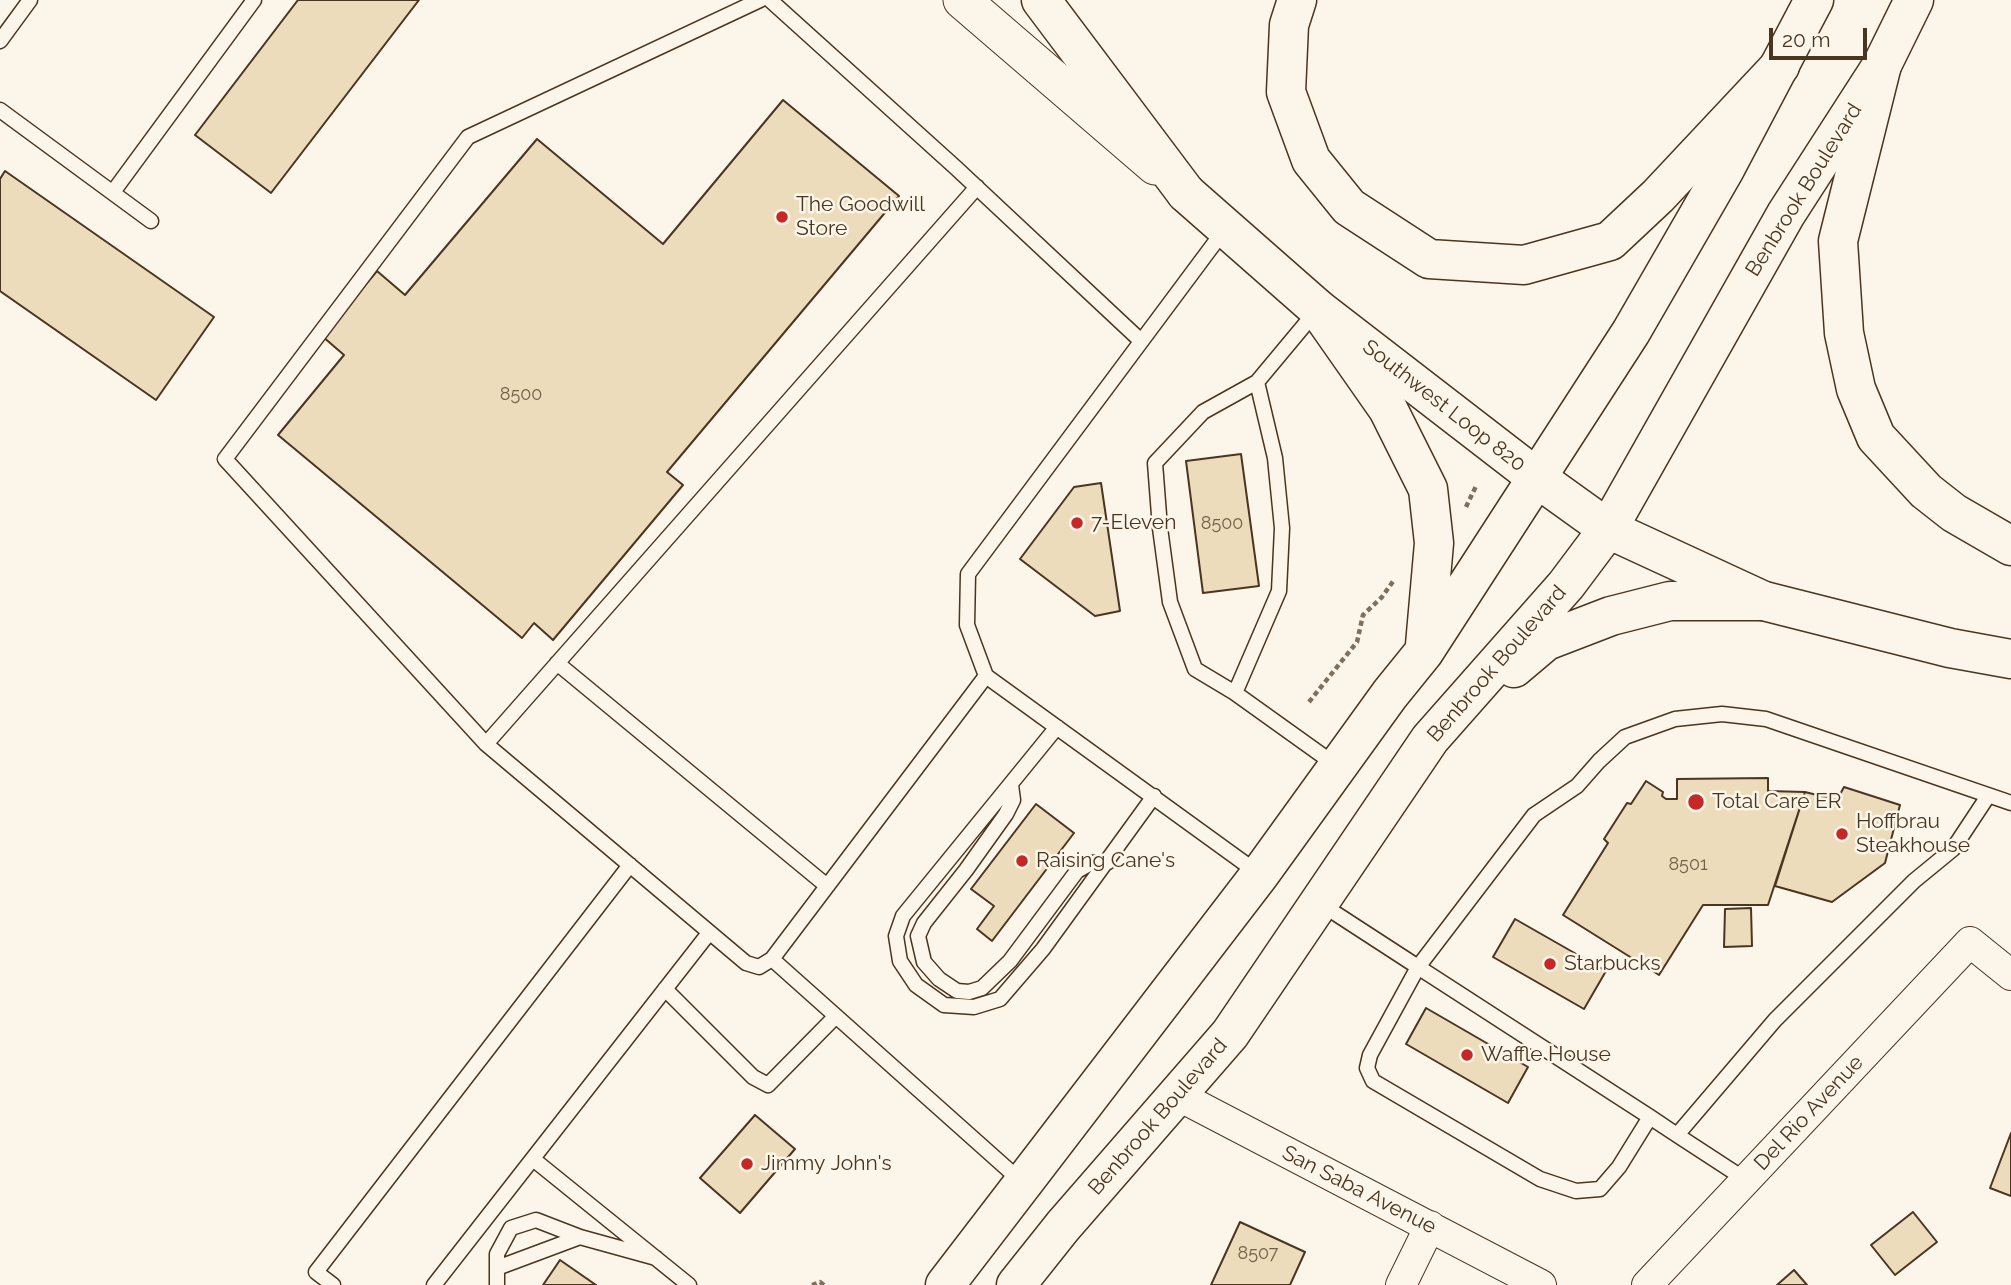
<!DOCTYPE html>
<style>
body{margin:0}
#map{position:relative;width:2011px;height:1285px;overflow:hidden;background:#fbf6e9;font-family:Raleway,sans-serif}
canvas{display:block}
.scale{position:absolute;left:1769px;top:28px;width:98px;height:32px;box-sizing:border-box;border:4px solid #4a3520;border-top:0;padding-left:9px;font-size:21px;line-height:24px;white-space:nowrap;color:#4a3520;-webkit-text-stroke:5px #fbf6e9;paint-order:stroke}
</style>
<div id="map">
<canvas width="2011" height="1285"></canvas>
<div class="scale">20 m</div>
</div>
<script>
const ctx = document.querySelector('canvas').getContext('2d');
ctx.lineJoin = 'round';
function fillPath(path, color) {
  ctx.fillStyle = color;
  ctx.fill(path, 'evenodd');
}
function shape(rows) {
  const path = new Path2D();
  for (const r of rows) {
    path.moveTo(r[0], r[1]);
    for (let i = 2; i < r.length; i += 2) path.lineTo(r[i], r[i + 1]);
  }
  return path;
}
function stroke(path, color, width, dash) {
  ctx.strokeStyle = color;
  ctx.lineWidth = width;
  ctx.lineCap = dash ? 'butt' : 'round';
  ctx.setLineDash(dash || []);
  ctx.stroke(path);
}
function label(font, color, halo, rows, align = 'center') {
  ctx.font = font + ' Raleway,sans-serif';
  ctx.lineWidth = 5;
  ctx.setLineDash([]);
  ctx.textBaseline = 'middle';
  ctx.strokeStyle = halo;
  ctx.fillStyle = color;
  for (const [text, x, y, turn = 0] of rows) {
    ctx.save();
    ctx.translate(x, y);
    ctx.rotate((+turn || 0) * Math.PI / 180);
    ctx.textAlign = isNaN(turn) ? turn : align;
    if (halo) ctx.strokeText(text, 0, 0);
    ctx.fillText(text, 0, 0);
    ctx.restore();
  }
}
const building = shape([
 [298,0,419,0,271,193,195,135,298,0],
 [783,100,899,196,667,472,683,485,553,640,534,623,522,638,278,435,344,355,322,336,377,271,405,295,537,139,663,244,783,100],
 [5,171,214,317,156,400,0,291,0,179,5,171],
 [1241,454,1259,586,1203,593,1186,461,1241,454],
 [1101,483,1120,611,1095,616,1020,559,1074,487,1101,483],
 [1768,778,1768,791,1805,792,1768,905,1703,905,1659,975,1563,915,1608,843,1604,839,1627,803,1631,804,1646,781,1663,792,1662,796,1666,799,1677,799,1677,779,1768,778],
 [1844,787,1900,805,1885,863,1832,902,1775,886,1805,792,1837,800,1844,787],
 [1036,804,1074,833,992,941,977,929,994,906,971,889,1036,804],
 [1751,908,1752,946,1724,947,1725,909,1751,908],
 [1515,919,1606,971,1584,1009,1493,957,1515,919],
 [1426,1008,1528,1067,1508,1103,1406,1044,1426,1008],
 [755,1115,795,1149,740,1213,700,1178,755,1115],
 [2011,1133,2011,1196,1990,1188,2011,1133],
 [1913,1212,1937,1242,1895,1275,1871,1245,1913,1212],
 [1240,1222,1305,1252,1290,1285,1211,1285,1240,1222],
 [560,1260,596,1285,543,1285,560,1260],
 [1794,1270,1807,1285,1777,1285,1794,1270]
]);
fillPath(building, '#ecdcbc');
stroke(building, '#4a3520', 2);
const service = shape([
 [760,0,468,137,225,459,486,744,746,963,759,967,772,959,986,676,967,625,968,574,1225,229],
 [770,0,955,167,1141,341],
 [0,41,30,0],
 [0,110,151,221],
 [113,192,254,0],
 [1317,310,1257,382,1203,412,1155,463,1160,528,1170,602,1195,669,1235,693,1337,766],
 [557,663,827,886],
 [986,676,1258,873],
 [1235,693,1279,591,1282,528,1275,458,1257,382],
 [1057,727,903,916,896,936,900,961,916,985,944,1005,974,1007,1000,999,1043,949,1154,796],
 [486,744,977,187],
 [1011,785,1013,800,1006,814,966,870,924,923,918,936,924,962,939,979,957,991,969,992,982,988,1010,961,1077,871,1091,863,1108,862],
 [1321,904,1418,967,1534,815,1577,786,1599,761,1625,737,1675,719,1722,714,1766,719,2011,803],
 [772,959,1022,1182],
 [665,989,753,1077,768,1085,836,1016],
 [1650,1117,1619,1167,1600,1189,1576,1191,1540,1179,1373,1081,1367,1068,1370,1055,1418,967,1650,1117,1677,1135,1746,1180],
 [1677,1135,1775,1020,1914,881,1953,849,1988,796],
 [533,1159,689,1285],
 [497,1268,580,1237],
 [333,1285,316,1272,630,865],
 [434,1285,709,933],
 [497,1285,497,1254,511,1228,536,1220,580,1237,656,1258]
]);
const minor = shape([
 [1177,1095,1541,1285],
 [1401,1285,1430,1226],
 [1647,1285,1970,942,2011,975]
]);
const tertiary = shape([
 [962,0,1155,166]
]);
const secondary = shape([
 [1186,193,1318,309,1537,478,1608,529,1764,601,1950,648,2011,659]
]);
const trunk = shape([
 [1318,309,1388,409,1428,489,1434,543,1425,645],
 [1514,668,1546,641,1611,616,1670,601,1764,601],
 [945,1285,1260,874,1390,694,1424,652,1631,332,1725,169,1814,0],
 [1016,1285,1063,1226,1230,1034,1430,739,1566,585,1608,529,1786,214,1882,65,1914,0]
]);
const motorway = shape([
 [1041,0,1186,193],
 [1297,0,1289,25,1286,92,1311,160,1349,207,1429,259,1524,265,1610,241,1658,196,1780,66],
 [1882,65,1838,241,1844,333,1856,389,1876,437,1926,491,1954,513,2011,546]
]);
stroke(service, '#4a3520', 17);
stroke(minor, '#4a3520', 32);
stroke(tertiary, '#4a3520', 39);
stroke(secondary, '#4a3520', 41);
stroke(trunk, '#4a3520', 41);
stroke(motorway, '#4a3520', 41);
stroke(shape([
 [1466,507,1477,484],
 [1309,702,1357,642,1363,615,1382,597,1394,580],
 [812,1285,820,1282,824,1285]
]), '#7f6f5c', 4.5, [5, 3.5]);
stroke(service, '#fbf6e9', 14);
stroke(minor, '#fbf6e9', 30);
stroke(tertiary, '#fbf6e9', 37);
stroke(secondary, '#fbf6e9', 38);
stroke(trunk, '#fbf6e9', 38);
stroke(motorway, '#fbf6e9', 38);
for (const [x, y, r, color] of [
 [782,217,7,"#c62828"],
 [1077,523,7,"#c62828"],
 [1696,802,9,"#c62828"],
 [1842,834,7,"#c62828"],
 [1022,861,7,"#c62828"],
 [1550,964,7,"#c62828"],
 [1467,1055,7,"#c62828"],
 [747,1164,7,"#c62828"]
]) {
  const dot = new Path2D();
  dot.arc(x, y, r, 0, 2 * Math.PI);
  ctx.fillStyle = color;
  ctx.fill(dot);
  stroke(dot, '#fbf6e9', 2.5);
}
label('18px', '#725f47', null, [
 ["8500",521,395],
 ["8500",1222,524],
 ["8501",1688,865],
 ["8507",1258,1254]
]);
label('21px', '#4a3520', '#fbf6e9', [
 ["Benbrook Boulevard",1804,190,-58],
 ["Southwest Loop 820",1444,406,38],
 ["Benbrook Boulevard",1497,664,-49],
 ["Del Rio Avenue",1809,1113,-47],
 ["Benbrook Boulevard",1158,1117,-49],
 ["San Saba Avenue",1359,1190,27]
]);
label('21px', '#4a3520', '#fbf6e9', [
 ["The Goodwill",796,205],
 ["Store",796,229],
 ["7-Eleven",1091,523],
 ["Total Care ER",1712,802],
 ["Hoffbrau",1856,822],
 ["Steakhouse",1856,846],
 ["Raising Cane's",1036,861],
 ["Starbucks",1564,964],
 ["Waffle House",1481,1055],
 ["Jimmy John's",761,1164]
], 'left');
</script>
